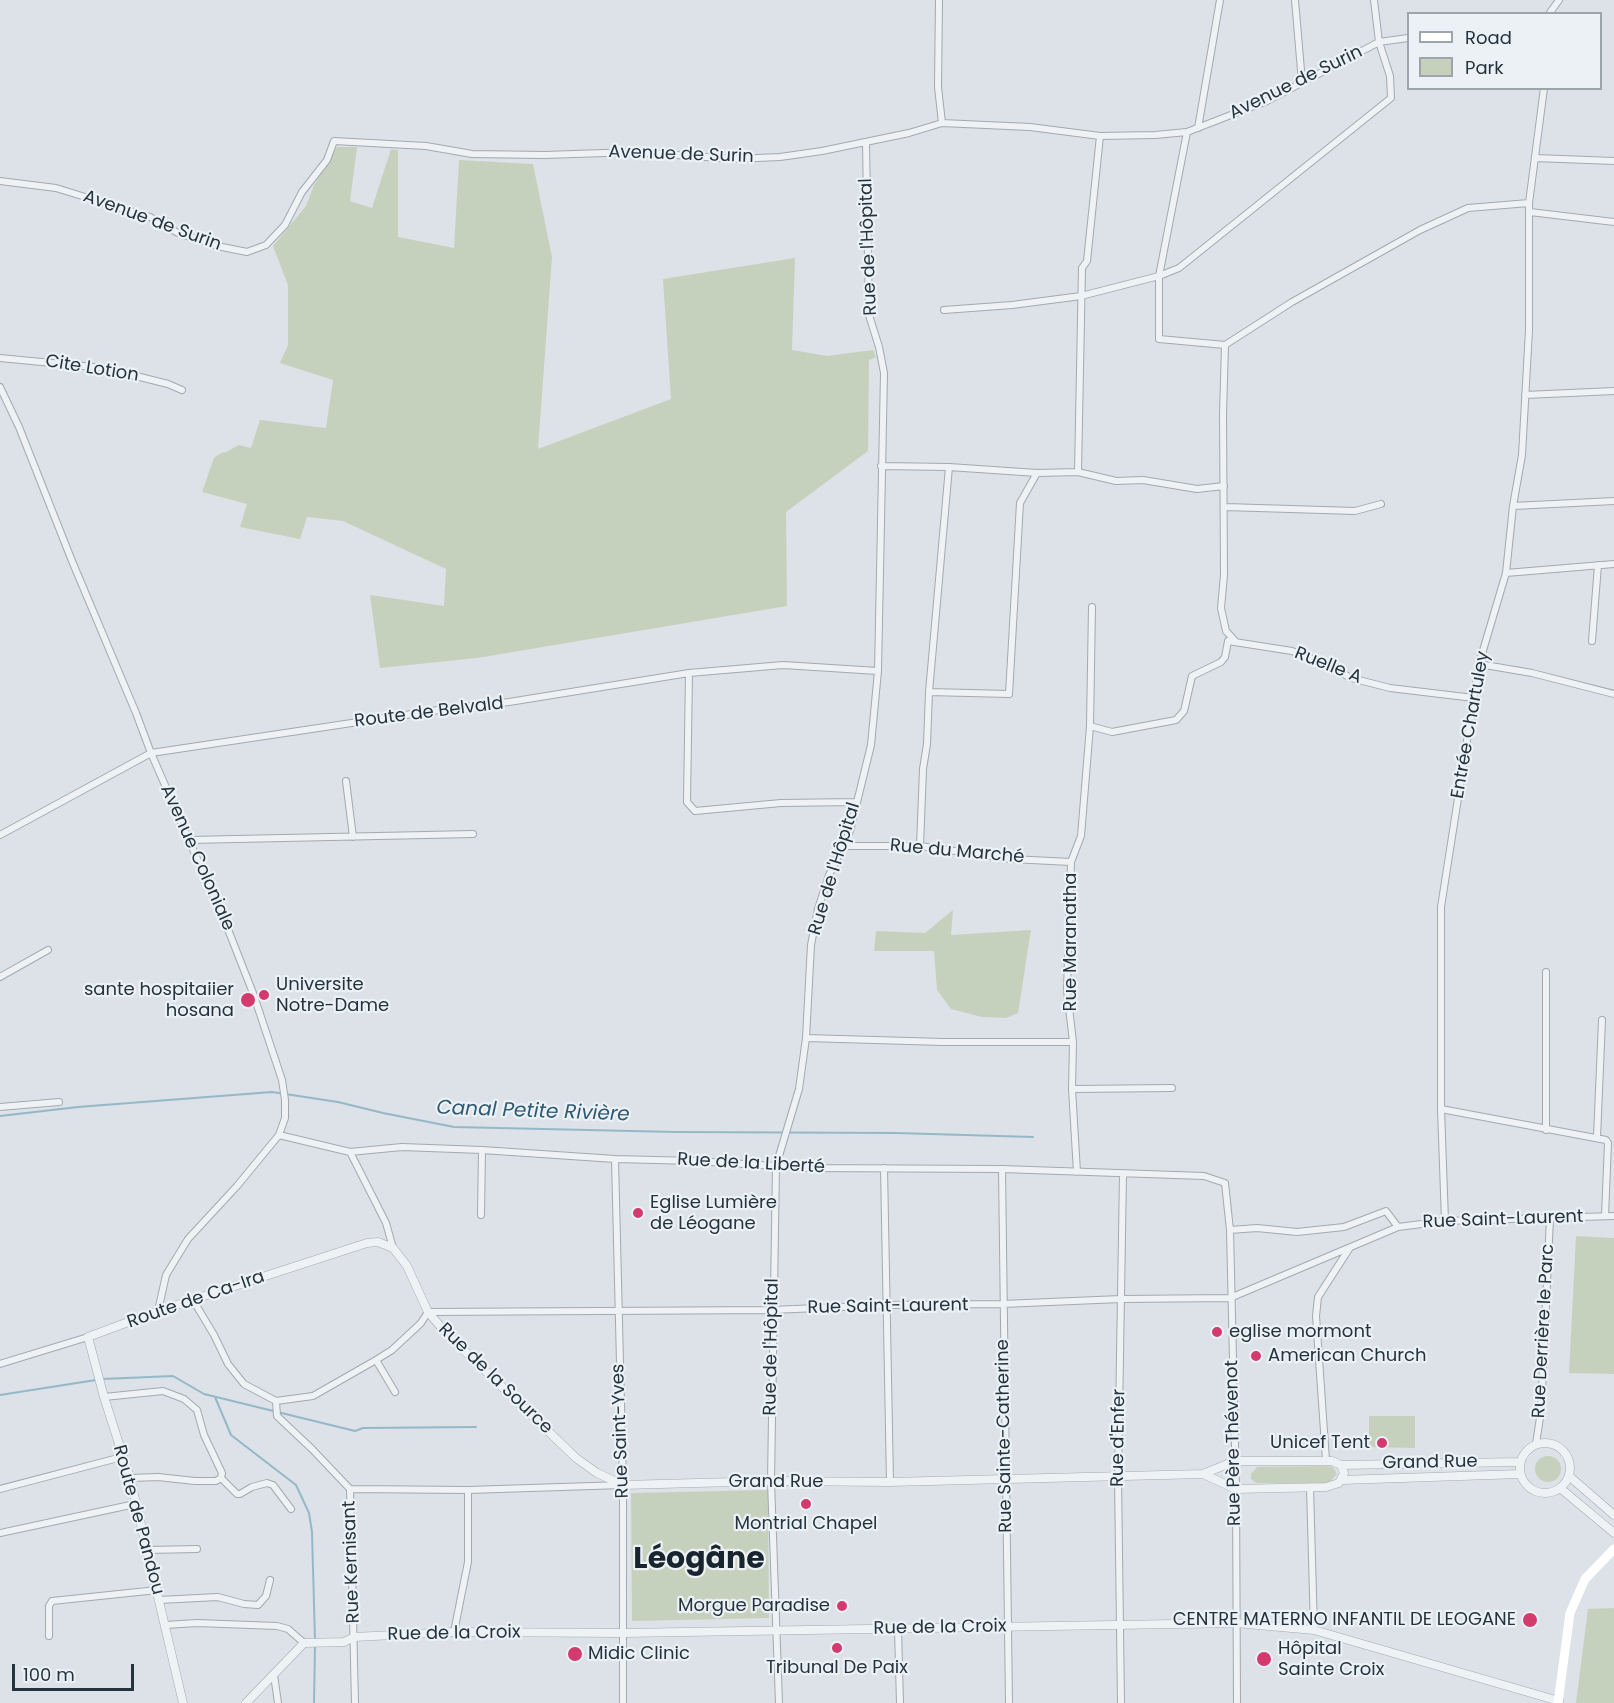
<!DOCTYPE html>
<meta charset="utf-8">
<style>
body{margin:0}
#map{position:relative;width:1614px;height:1703px;overflow:hidden;background:#dce2e7;font-family:Poppins,sans-serif}
canvas{display:block}
.legend{position:absolute;left:1407px;top:12px;width:195px;height:78px;box-sizing:border-box;background:#ebf1f5;border:2px solid #9ca5ac;margin:0;padding:8px 10px;list-style:none;font-size:18px;color:#25333e}
.legend li{display:flex;align-items:center;gap:12px;height:30px}
.legend b{width:30px;border:2px solid #9ca5ac}
.scale{position:absolute;left:12px;top:1664px;width:122px;height:27px;box-sizing:border-box;border:3px solid #25333e;border-top:0;padding-left:8px;font-size:18px;line-height:21px;white-space:nowrap;color:#25333e;-webkit-text-stroke:4px #ebf1f5;paint-order:stroke}
</style>
<div id="map">
<canvas width="1614" height="1703"></canvas>
<ul class="legend">
<li><b style="height:8px;background:#fff"></b>Road</li>
<li><b style="height:16px;background:#c6d1bd"></b>Park</li>
</ul>
<div class="scale">100 m</div>
</div>
<script>
const ctx = document.querySelector('canvas').getContext('2d');
ctx.lineJoin = 'round';
function fillPath(path, color) {
  ctx.fillStyle = color;
  ctx.fill(path, 'evenodd');
}
function shape(rows) {
  const path = new Path2D();
  for (const r of rows) {
    if (r.length === 3) {
      path.moveTo(r[0] + r[2], r[1]);
      path.arc(r[0], r[1], r[2], 0, 2 * Math.PI);
      continue;
    }
    path.moveTo(r[0], r[1]);
    for (let i = 2; i < r.length; i += 2) path.lineTo(r[i], r[i + 1]);
  }
  return path;
}
function stroke(path, color, width, dash) {
  ctx.strokeStyle = color;
  ctx.lineWidth = width;
  ctx.lineCap = dash ? 'butt' : 'round';
  ctx.setLineDash(dash || []);
  ctx.stroke(path);
}
function label(font, color, halo, rows, align = 'center') {
  ctx.font = font + ' Poppins,sans-serif';
  ctx.lineWidth = 4.5;
  ctx.setLineDash([]);
  ctx.textBaseline = 'middle';
  ctx.strokeStyle = halo;
  ctx.fillStyle = color;
  for (const [text, x, y, turn = 0] of rows) {
    ctx.save();
    ctx.translate(x, y);
    ctx.rotate((+turn || 0) * Math.PI / 180);
    ctx.textAlign = isNaN(turn) ? turn : align;
    if (halo) ctx.strokeText(text, 0, 0);
    ctx.fillText(text, 0, 0);
    ctx.restore();
  }
}
fillPath(shape([
 [337,147,357,147,350,201,372,208,391,149,398,150,398,237,454,248,459,160,533,164,552,257,538,449,671,399,663,279,795,258,792,350,827,356,873,350,876,357,869,360,868,451,786,512,787,606,477,658,380,668,370,595,444,606,446,569,343,521,307,517,300,539,240,527,247,504,202,492,214,458,221,453,226,452,239,445,251,448,260,420,326,428,333,380,280,363,288,345,288,285,273,246,306,206,314,185],
 [953,910,951,935,1031,930,1018,1013,1006,1018,982,1017,951,1009,937,990,934,951,874,951,876,931,925,933],
 [1576,1236,1614,1238,1614,1374,1569,1373],
 [1369,1416,1415,1416,1415,1448,1369,1447],
 [1548,1469,13],
 [1326,1466,1333,1467,1337,1474,1329,1483,1256,1483,1251,1479,1251,1474,1257,1467],
 [768,1490,769,1618,632,1621,631,1493],
 [1614,1608,1614,1703,1576,1703,1588,1609]
]), '#c6d1bd');
stroke(shape([
 [0,1116,78,1107,272,1092,338,1102,383,1113,454,1127,676,1132,896,1133,1033,1137],
 [102,1379,173,1376,204,1394,355,1431,363,1428,476,1427],
 [0,1395,96,1380],
 [215,1397,231,1435,296,1485,309,1513,312,1532,315,1640],
 [314,1703,315,1646]
]), '#95b8c9', 2);
const minor = shape([
 [939,0,938,87,942,123],
 [1295,0,1302,82],
 [1549,14,1559,0],
 [1198,128,1220,0],
 [1187,132,1159,276,1159,339,1225,345,1292,302,1420,230,1468,208,1529,203],
 [1535,158,1614,161],
 [0,181,56,188,150,217,178,233,217,246,247,252,266,245,285,225,302,192,327,160,334,141,426,146,472,154,545,155,634,152,734,159,780,157,822,151,909,133,942,123,1030,127,1100,136,1155,135,1187,132,1267,101,1379,42,1408,38],
 [1530,212,1614,222],
 [944,310,1012,305,1081,296,1159,276,1179,268,1391,98,1390,76,1379,42,1374,0],
 [1225,345,1223,414,1224,575,1221,608,1226,631,1236,642],
 [0,358,104,368,168,384,182,390],
 [0,387,19,427,72,561,136,713,151,753,229,932,253,993,282,1080,285,1100,285,1118,279,1135,237,1186,188,1239,166,1275,158,1311],
 [1525,395,1614,391],
 [881,466,949,467],
 [1078,472,1082,268,1087,261,1100,136],
 [1513,506,1614,501],
 [1225,507,1355,511,1381,504],
 [1506,573,1614,564],
 [1592,641,1598,565],
 [1479,664,1532,673,1614,694],
 [689,673,687,802,695,811,781,803,856,802],
 [929,692,1009,694,1020,503,1037,473],
 [1090,726,1112,732,1176,720,1184,711,1192,676,1221,662,1225,657,1228,641,1292,651,1323,663,1351,678,1390,688,1474,698],
 [346,781,353,837],
 [0,835,151,753,452,708,509,702,689,673,783,665,878,671],
 [189,840,473,834],
 [842,846,920,846,1011,859,1071,862],
 [920,846,923,769,927,744,929,692,949,467,1037,473,1078,472,1116,481,1143,480,1197,489,1224,486],
 [0,977,48,950],
 [806,1038,943,1042,1073,1042],
 [1072,1089,1172,1088],
 [0,1107,59,1102],
 [1441,1109,1606,1140,1608,1143,1605,1216],
 [1546,1130,1546,972],
 [279,1135,350,1152,402,1147,482,1150,615,1159,695,1161,808,1168,1002,1169,1204,1176,1225,1183,1230,1230,1236,1489,1237,1703],
 [1597,1137,1602,1020],
 [350,1152,386,1223,393,1248],
 [615,1159,623,1485,623,1703],
 [884,1168,890,1482],
 [1002,1169,1009,1703],
 [1077,1172,1072,1089,1073,1042,1067,990,1071,862,1081,836,1090,726,1092,607],
 [481,1215,482,1150],
 [1445,1221,1441,1109,1441,907,1479,664,1506,573,1513,506,1522,455,1529,330,1529,203,1544,88],
 [1230,1230,1257,1228,1297,1232,1344,1227,1386,1211,1398,1227],
 [193,1300,214,1335,228,1364,244,1384,276,1401,313,1396,376,1360,392,1350,421,1323,428,1312,772,1310,887,1305,1002,1304,1121,1299,1230,1298,1398,1227,1445,1221,1614,1216],
 [376,1360,395,1392],
 [0,1364,88,1337],
 [104,1397,163,1391,184,1399,197,1410,204,1435,222,1473,221,1478,237,1494,240,1494,252,1487,267,1483,273,1485,291,1509],
 [276,1401,277,1416,312,1449,350,1489,355,1703],
 [1536,1444,1541,1411,1550,1218],
 [1326,1460,1316,1316,1318,1297,1349,1249],
 [130,1478,158,1477,195,1481,216,1481,221,1478],
 [1310,1487,1314,1630],
 [0,1489,122,1457],
 [350,1489,468,1490,623,1485],
 [0,1533,135,1504],
 [148,1550,197,1549],
 [159,1600,218,1597,244,1604,258,1605,266,1596,270,1580],
 [165,1625,197,1623,277,1626,288,1629,304,1643],
 [898,1629,900,1703],
 [454,1632,468,1562,468,1490],
 [49,1636,49,1606,52,1601,157,1590],
 [274,1675,278,1703],
 [779,1703,771,1481,776,1166,799,1089,806,1038,811,945,818,909,829,875,850,831,871,745,878,671,884,373,879,347,869,315,866,143],
 [1121,1703,1118,1477,1123,1174]
]);
const tertiary = shape([
 [1545,1468,25],
 [1341,1465,1520,1462],
 [1569,1476,1614,1515],
 [1342,1480,1520,1474],
 [1560,1488,1614,1533],
 [183,1703,130,1478,104,1397,88,1337,158,1311,367,1243,378,1242,393,1248,407,1266,428,1312,447,1334,576,1458,597,1473,623,1485,771,1481,890,1482,1203,1474,1235,1461,1332,1461,1341,1465,1344,1473,1339,1483,1326,1487,1236,1489,1203,1474],
 [246,1703,304,1643,344,1642,354,1637,454,1632,624,1633,1236,1623,1314,1630,1559,1701]
]);
stroke(minor, '#a1aab1', 8);
stroke(tertiary, '#a1aab1', 9);
stroke(minor, '#eff2f5', 6);
stroke(tertiary, '#eff2f5', 8);
stroke(shape([
 [1558,1703,1570,1613,1585,1579,1614,1549]
]), '#fff', 9);
for (const [x, y, r, color] of [
 [264,995,6,"#d33a6e"],
 [248,1000,8,"#d33a6e"],
 [638,1213,6,"#d33a6e"],
 [1217,1332,6,"#d33a6e"],
 [1256,1356,6,"#d33a6e"],
 [1382,1443,6,"#d33a6e"],
 [806,1504,6,"#d33a6e"],
 [842,1606,6,"#d33a6e"],
 [1530,1620,8,"#d33a6e"],
 [837,1648,6,"#d33a6e"],
 [575,1654,8,"#d33a6e"],
 [1264,1659,8,"#d33a6e"]
]) {
  const dot = new Path2D();
  dot.arc(x, y, r, 0, 2 * Math.PI);
  ctx.fillStyle = color;
  ctx.fill(dot);
  stroke(dot, '#ebf1f5', 2);
}
label('18px', '#25333e', '#ebf1f5', [
 ["Avenue de Surin",1296,83,-26],
 ["Avenue de Surin",681,155,2],
 ["Avenue de Surin",152,221,20],
 ["Rue de l'Hôpital",869,247,-92],
 ["Cite Lotion",92,369,9],
 ["Ruelle A",1328,666,22],
 ["Route de Belvald",429,713,-7],
 ["Entrée Chartuley",1471,725,-80],
 ["Rue du Marché",957,852,5],
 ["Avenue Coloniale",197,858,66],
 ["Rue de l'Hôpital",835,869,-73],
 ["Rue Maranatha",1071,942,-90],
 ["Rue de la Liberté",751,1164,3],
 ["Rue Saint-Laurent",1503,1220,-2],
 ["Route de Ca-Ira",196,1300,-19],
 ["Rue Saint-Laurent",888,1307,-1],
 ["Rue Derrière le Parc",1544,1331,-87],
 ["Rue de l'Hôpital",772,1347,-89],
 ["Rue de la Source",495,1379,44],
 ["Rue Saint-Yves",621,1431,-92],
 ["Rue Sainte-Catherine",1005,1436,-91],
 ["Rue d'Enfer",1119,1438,-89],
 ["Rue Père Thévenot",1234,1443,-91],
 ["Grand Rue",1430,1463,-1],
 ["Grand Rue",776,1482],
 ["Route de Pandou",138,1520,75],
 ["Rue Kernisant",352,1562,-92],
 ["Rue de la Croix",940,1628,-1],
 ["Rue de la Croix",454,1634,-1]
]);
label('18px', '#25333e', '#ebf1f5', [
 ["Universite",276,985],
 ["Notre-Dame",276,1006],
 ["sante hospitaiier",234,990,"right"],
 ["hosana",234,1011,"right"],
 ["Eglise Lumière",650,1203],
 ["de Léogane",650,1224],
 ["eglise mormont",1229,1332],
 ["American Church",1268,1356],
 ["Unicef Tent",1370,1443,"right"],
 ["Montrial Chapel",806,1524,"center"],
 ["Morgue Paradise",830,1606,"right"],
 ["CENTRE MATERNO INFANTIL DE LEOGANE",1516,1620,"right"],
 ["Hôpital",1278,1649],
 ["Sainte Croix",1278,1670],
 ["Midic Clinic",588,1654],
 ["Tribunal De Paix",837,1668,"center"]
], 'left');
label('italic 20px', '#2e5a73', '#ebf1f5', [
 ["Canal Petite Rivière",533,1112,2]
]);
label('bold 30px', '#18242e', '#ebf1f5', [
 ["Léogâne",699,1560]
]);
</script>
